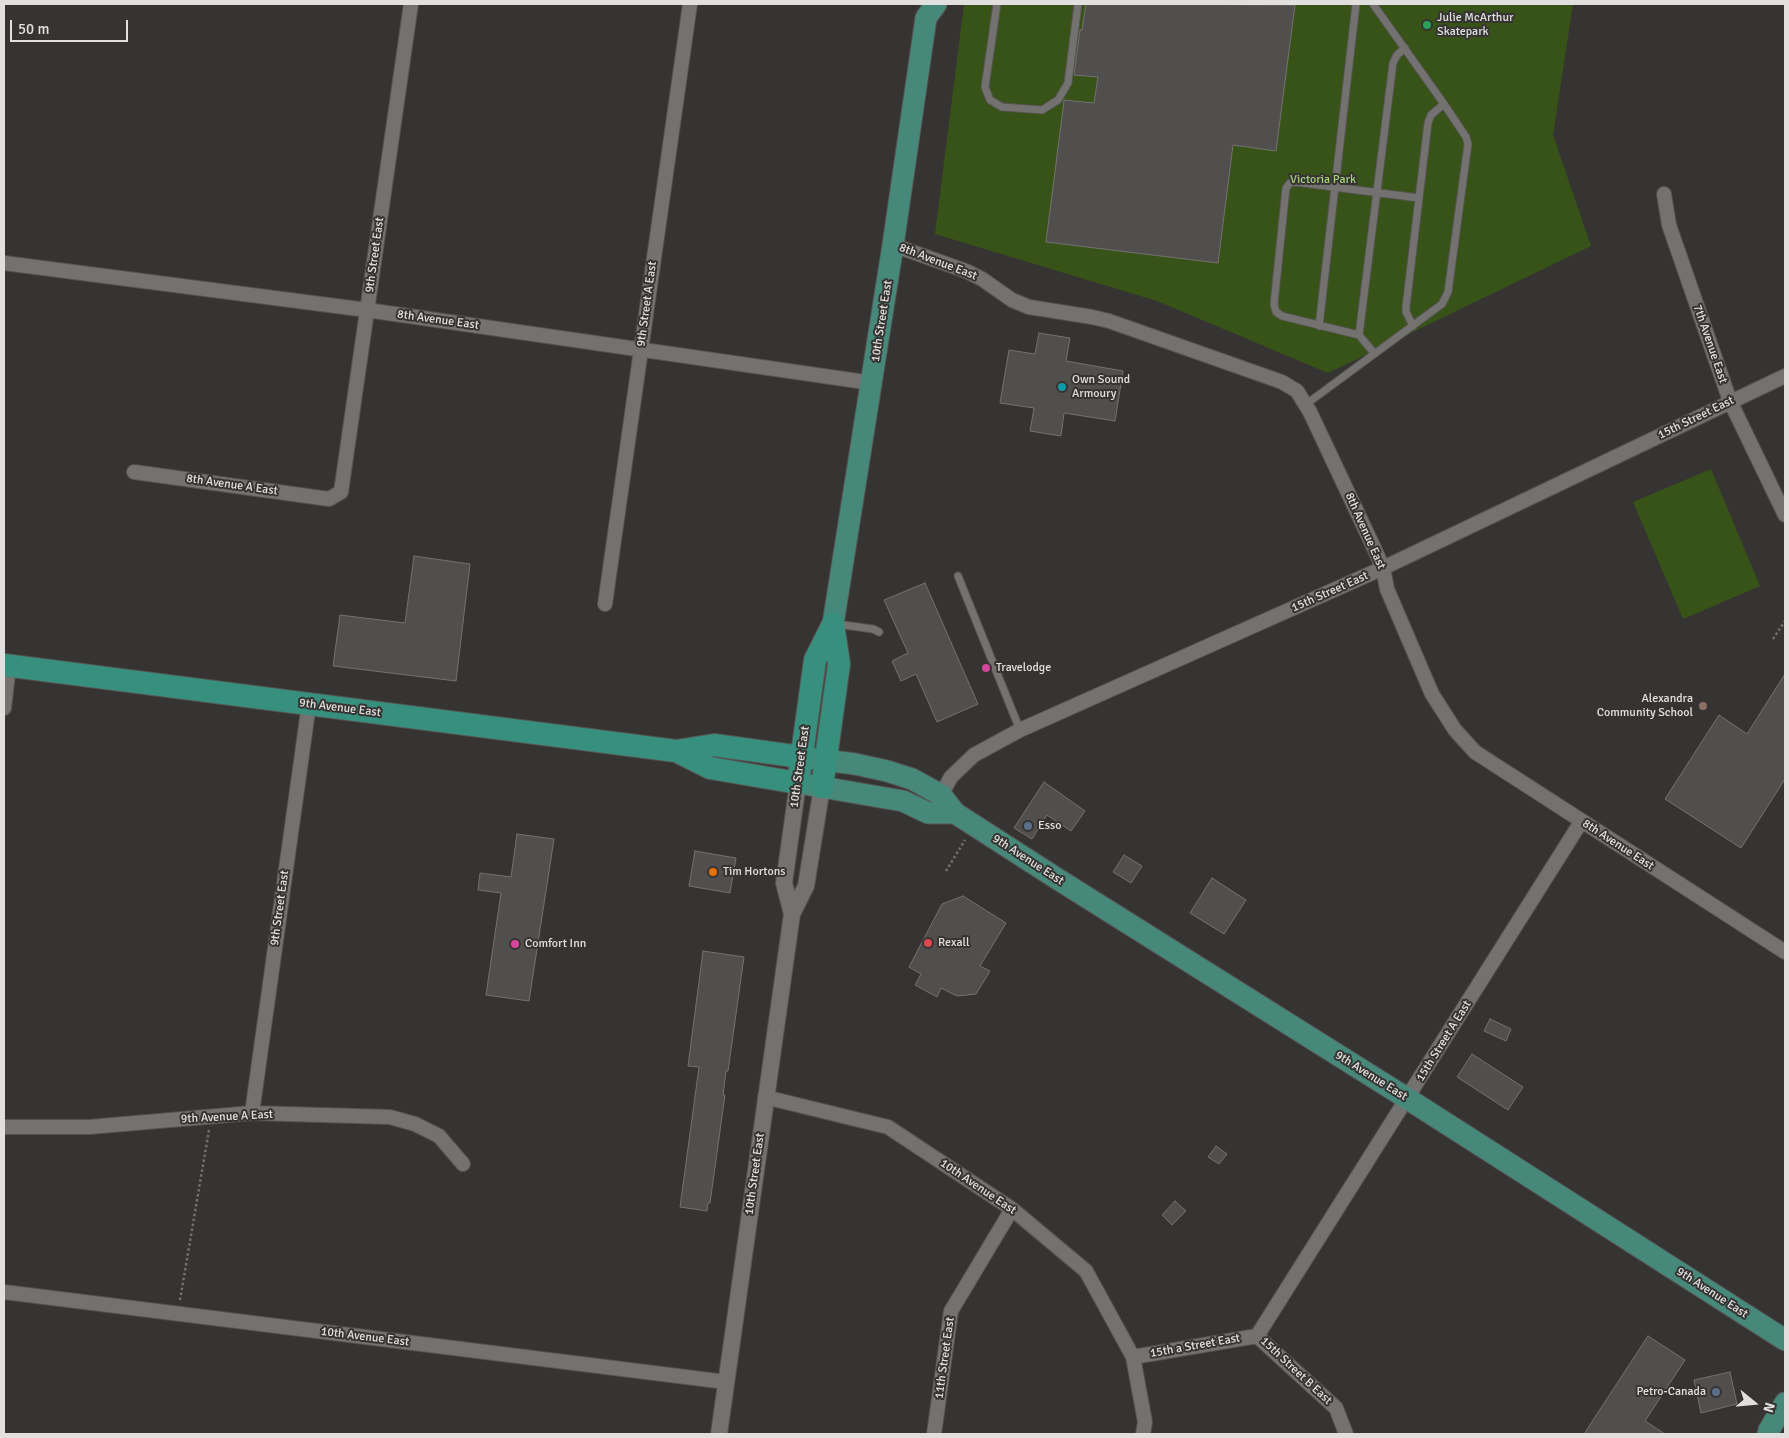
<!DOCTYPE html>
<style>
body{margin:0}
#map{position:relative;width:1789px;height:1438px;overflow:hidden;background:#363432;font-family:Signika,sans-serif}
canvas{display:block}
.frame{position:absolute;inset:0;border:5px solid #e1e0df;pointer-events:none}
.north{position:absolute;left:1729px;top:1378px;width:50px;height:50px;-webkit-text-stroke:4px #363432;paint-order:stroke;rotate:107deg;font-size:14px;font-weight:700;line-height:20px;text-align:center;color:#e1e0df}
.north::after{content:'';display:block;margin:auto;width:18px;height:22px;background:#e1e0df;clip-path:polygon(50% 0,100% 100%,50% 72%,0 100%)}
.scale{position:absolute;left:10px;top:20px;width:118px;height:22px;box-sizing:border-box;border:2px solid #e1e0df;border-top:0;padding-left:6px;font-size:15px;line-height:18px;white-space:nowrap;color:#e1e0df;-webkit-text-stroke:4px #363432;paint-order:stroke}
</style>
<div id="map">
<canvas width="1789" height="1438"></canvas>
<div class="frame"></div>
<div class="north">N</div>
<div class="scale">50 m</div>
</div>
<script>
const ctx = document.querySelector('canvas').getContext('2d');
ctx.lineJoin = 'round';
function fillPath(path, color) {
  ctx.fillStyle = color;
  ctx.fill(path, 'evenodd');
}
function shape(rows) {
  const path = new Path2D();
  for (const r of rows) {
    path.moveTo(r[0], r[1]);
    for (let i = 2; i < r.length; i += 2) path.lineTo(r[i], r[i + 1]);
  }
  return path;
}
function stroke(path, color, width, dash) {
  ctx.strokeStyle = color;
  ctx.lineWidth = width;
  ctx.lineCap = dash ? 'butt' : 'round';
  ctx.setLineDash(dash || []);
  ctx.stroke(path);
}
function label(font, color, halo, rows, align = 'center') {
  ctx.font = font + ' Signika,sans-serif';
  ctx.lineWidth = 4;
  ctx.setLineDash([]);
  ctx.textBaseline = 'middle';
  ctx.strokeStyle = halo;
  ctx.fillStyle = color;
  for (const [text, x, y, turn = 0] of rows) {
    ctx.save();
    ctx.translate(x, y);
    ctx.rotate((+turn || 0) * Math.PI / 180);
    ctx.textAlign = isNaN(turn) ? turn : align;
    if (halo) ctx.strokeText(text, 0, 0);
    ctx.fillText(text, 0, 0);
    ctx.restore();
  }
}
fillPath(shape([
 [964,4,1573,4,1553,135,1591,246,1328,373,1157,301,935,234],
 [1711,469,1760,586,1683,619,1633,502]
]), '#375317');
const building = shape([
 [1086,4,1295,5,1276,151,1233,145,1218,263,1046,242,1064,101,1064,100,1094,103,1098,77,1074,75,1080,30,1082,30,1086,4],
 [1039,333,1070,338,1066,361,1123,371,1115,421,1064,413,1061,436,1030,431,1034,408,1000,403,1009,350,1035,354,1039,333],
 [414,556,470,564,456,681,333,666,340,615,405,623,414,556],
 [925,583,978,704,937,722,916,674,901,681,892,661,908,653,884,600,925,583],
 [1785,674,1785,779,1741,848,1665,799,1719,715,1747,734,1785,674],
 [1044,782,1085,811,1071,831,1047,815,1032,839,1014,828,1044,782],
 [517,834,554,839,529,1001,486,995,501,893,478,890,480,873,511,877,517,834],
 [695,851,736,858,730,893,689,886,695,851],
 [1124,855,1142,866,1131,883,1113,872,1124,855],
 [1212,878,1246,900,1224,934,1190,913,1212,878],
 [963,896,1006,923,980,966,990,971,976,994,957,996,941,988,937,997,915,985,921,974,909,967,942,904,963,896],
 [703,951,744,957,728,1071,726,1071,723,1095,725,1095,710,1203,708,1203,707,1211,680,1207,699,1067,688,1066,703,951],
 [1490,1019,1511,1029,1506,1041,1484,1031,1490,1019],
 [1472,1054,1523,1087,1508,1110,1457,1077,1472,1054],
 [1216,1146,1227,1154,1219,1164,1208,1157,1216,1146],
 [1175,1201,1186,1211,1172,1225,1162,1215,1175,1201],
 [1648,1336,1685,1360,1645,1421,1665,1434,1584,1434,1648,1336],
 [1730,1372,1737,1404,1701,1413,1694,1380,1730,1372]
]);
fillPath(building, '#514f4d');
stroke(building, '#747270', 1);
const service = shape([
 [997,4,985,87,990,100,1002,107,1042,110,1058,100,1068,83,1078,4],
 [1319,326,1356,4],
 [1413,326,1406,312,1406,307,1428,123,1431,115,1444,104],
 [1359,335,1393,63,1397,55,1405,48],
 [1374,353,1359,335,1282,316,1276,312,1274,304,1286,188,1290,183,1295,182,1419,198],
 [1305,405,1442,304,1448,292,1468,144,1466,137,1444,104,1373,4],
 [958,576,1020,730],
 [836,624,873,629,879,632]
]);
const minor = shape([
 [1664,194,1669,225,1730,401,1785,515],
 [893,245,966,271,982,279,1012,300,1029,307,1092,317,1109,321,1282,382,1297,391,1310,412,1374,548,1383,568,1387,589,1432,694,1455,730,1475,752,1785,952],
 [4,263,367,310,872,383],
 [134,472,329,499,341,492,411,4],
 [605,604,690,4],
 [4,708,9,666],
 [941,795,951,777,974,755,1020,730,1383,568,1785,376],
 [765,1097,888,1127,1012,1209,1086,1271,1133,1357,1145,1422,1143,1434],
 [252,1113,309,704],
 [4,1127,89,1127,252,1113,390,1117,415,1124,439,1136,463,1164],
 [4,1292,726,1382],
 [1257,1336,1581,822],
 [1257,1336,1336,1408,1346,1434],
 [1133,1357,1257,1336],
 [934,1434,951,1311,1012,1209]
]);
const tertiary = shape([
 [792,914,784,883,798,783],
 [719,1434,792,914,806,886,822,787]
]);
const primary = shape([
 [833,624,893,245,926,18,936,4],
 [801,757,855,764,887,771,912,779,941,795,955,813,1056,878,1408,1099,1785,1340],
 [798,783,903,801,928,813,955,813],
 [1768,1434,1769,1430,1785,1403]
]);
const trunk = shape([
 [4,665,676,751,714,745,801,757],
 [676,751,710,768,798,783,815,660,833,624],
 [822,787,839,664,833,624]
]);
stroke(service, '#555351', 9);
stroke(minor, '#555351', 16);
stroke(tertiary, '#555351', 18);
stroke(primary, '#555351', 23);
stroke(trunk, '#555351', 24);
stroke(shape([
 [1773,639,1785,621],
 [946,871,965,840],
 [180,1300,209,1130]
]), '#72706e', 2.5, [2.5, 2.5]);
stroke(service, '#747270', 7);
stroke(minor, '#747270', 14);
stroke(tertiary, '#747270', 16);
stroke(primary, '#46887a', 21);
stroke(trunk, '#378f7e', 22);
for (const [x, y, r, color] of [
 [1427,25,5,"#2e9e5b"],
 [1062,387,5,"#0f9aa8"],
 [986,668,5,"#d1479c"],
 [1703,706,5,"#8d6e63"],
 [1028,826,5,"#5c6f8a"],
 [713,872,5,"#e8710a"],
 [928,943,5,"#e0444e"],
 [515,944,5,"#d1479c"],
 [1716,1392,5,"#5c6f8a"]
]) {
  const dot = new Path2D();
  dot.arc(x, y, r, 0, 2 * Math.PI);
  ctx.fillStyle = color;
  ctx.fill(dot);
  stroke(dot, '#363432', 2);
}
label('12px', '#e1e0df', '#363432', [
 ["Julie McArthur",1437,18],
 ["Skatepark",1437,32],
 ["Own Sound",1072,380],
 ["Armoury",1072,394],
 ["Travelodge",996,668],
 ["Alexandra",1693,699,"right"],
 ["Community School",1693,713,"right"],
 ["Esso",1038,826],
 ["Tim Hortons",723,872],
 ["Rexall",938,943],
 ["Comfort Inn",525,944],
 ["Petro-Canada",1706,1392,"right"]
], 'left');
label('12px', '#a5d279', '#363432', [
 ["Victoria Park",1323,180]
]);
label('12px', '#e1e0df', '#363432', [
 ["9th Street East",375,255,-82],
 ["8th Avenue East",938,262,21],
 ["9th Street A East",647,304,-82],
 ["8th Avenue East",438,320,8],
 ["10th Street East",882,321,-81],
 ["7th Avenue East",1710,344,71],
 ["15th Street East",1696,418,-26],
 ["8th Avenue A East",232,485,8],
 ["8th Avenue East",1365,531,66],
 ["15th Street East",1330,592,-24],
 ["9th Avenue East",340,708,7],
 ["10th Street East",800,767,-82],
 ["8th Avenue East",1618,845,33],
 ["9th Avenue East",1028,860,33],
 ["9th Street East",280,908,-82],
 ["15th Street A East",1444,1041,-58],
 ["9th Avenue East",1371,1076,32],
 ["9th Avenue A East",227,1117,-3],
 ["10th Street East",755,1174,-82],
 ["10th Avenue East",978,1187,34],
 ["9th Avenue East",1712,1293,33],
 ["10th Avenue East",365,1337,7],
 ["15th a Street East",1195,1346,-10],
 ["11th Street East",945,1358,-82],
 ["15th Street B East",1296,1371,43]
]);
</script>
